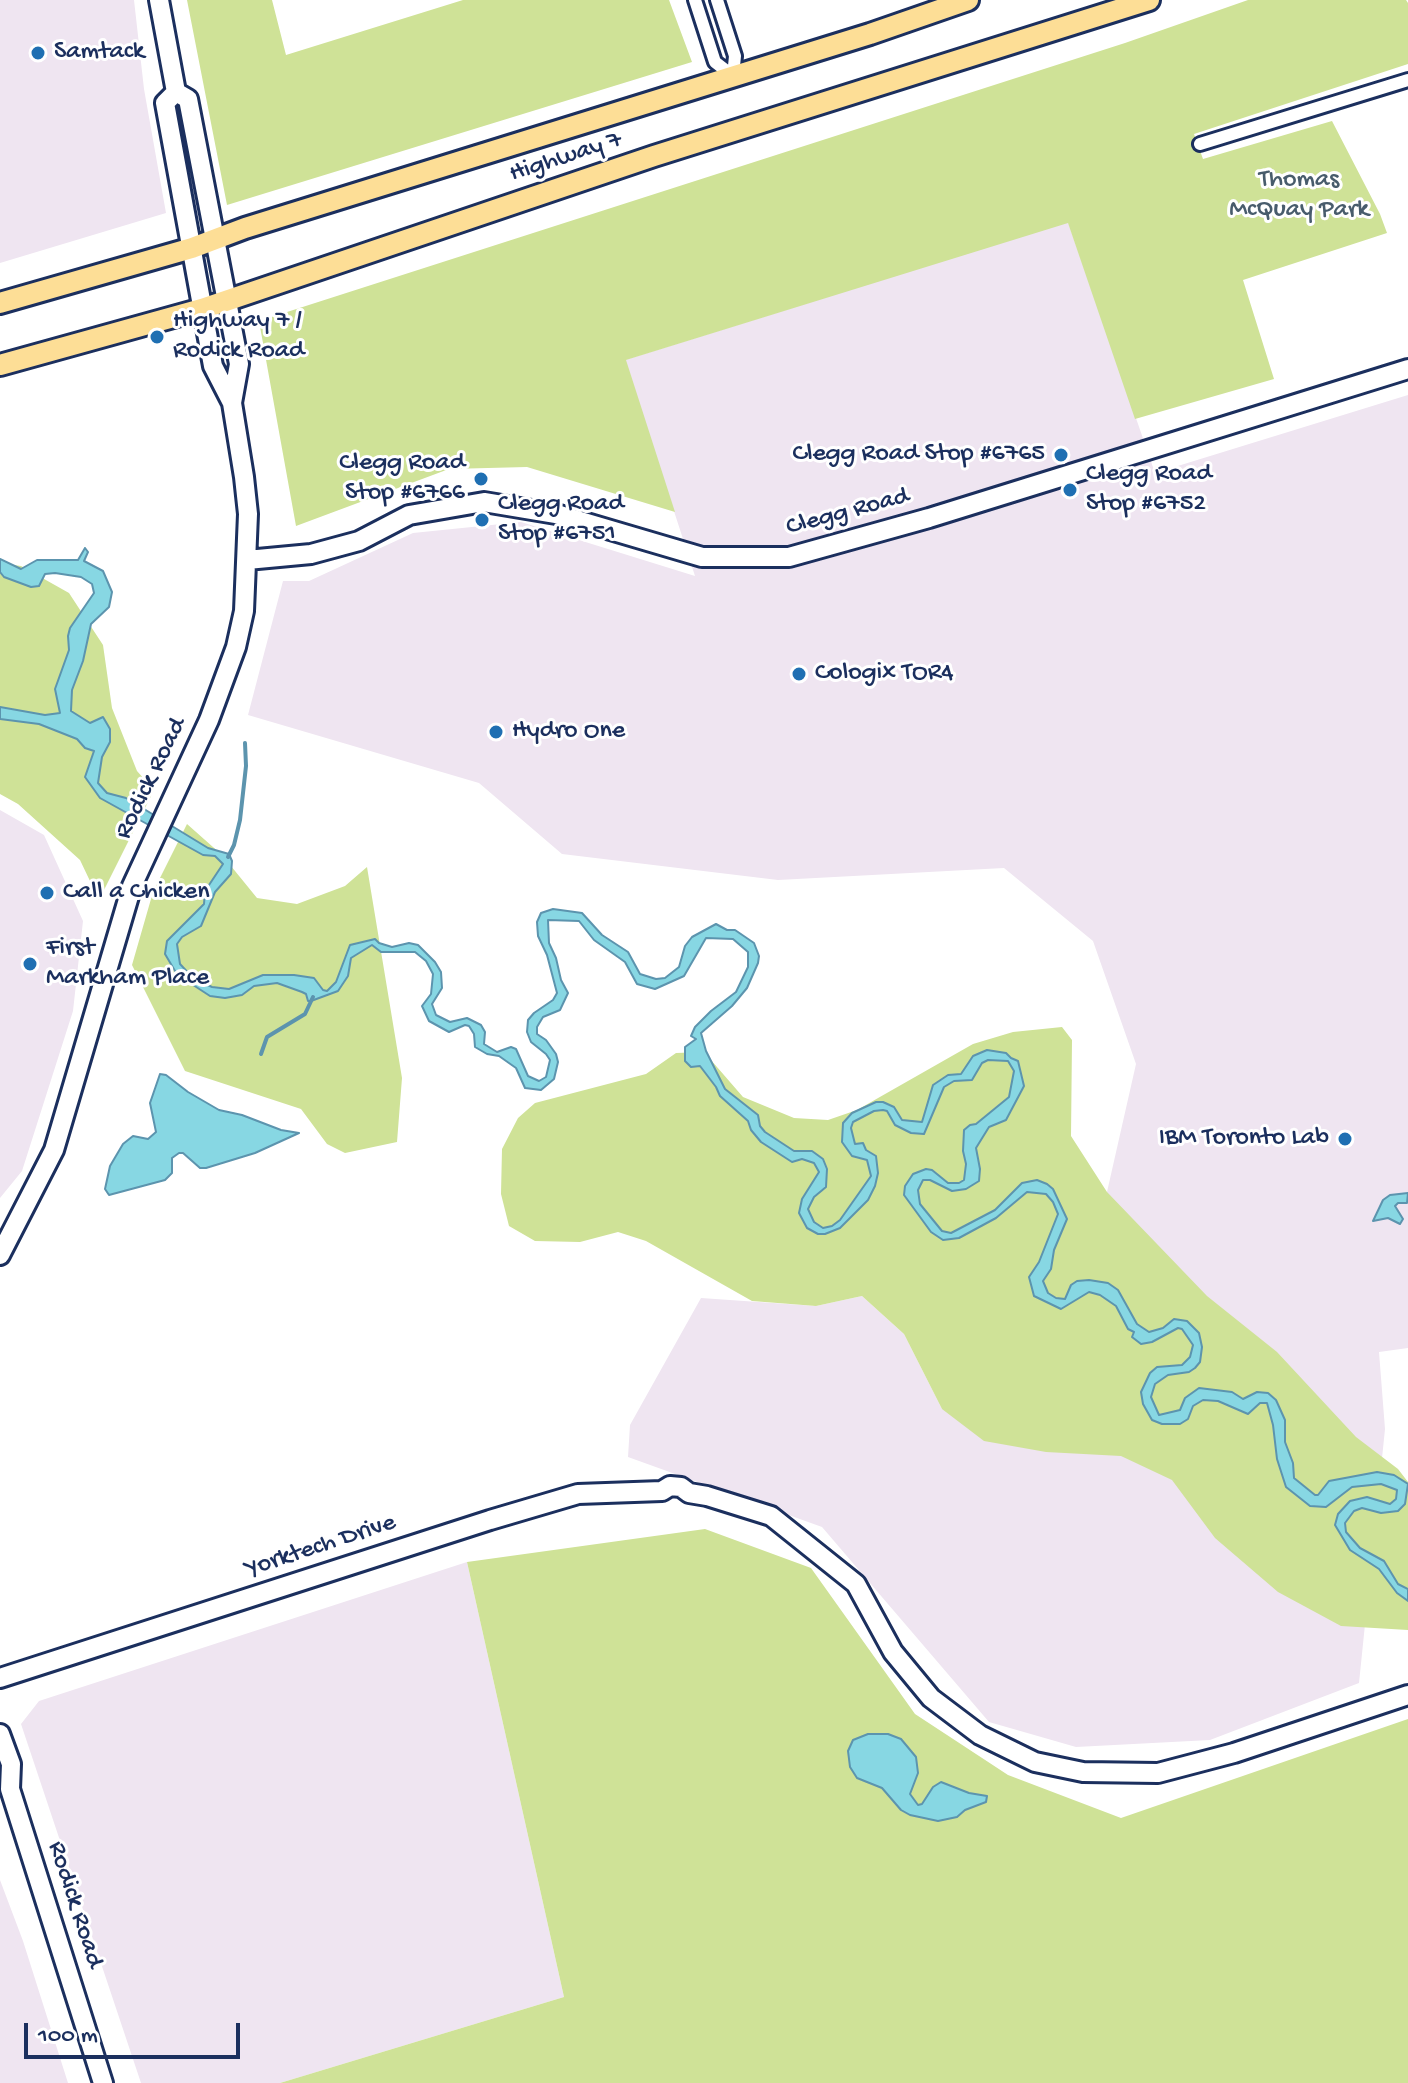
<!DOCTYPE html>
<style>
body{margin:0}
#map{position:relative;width:1408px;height:2083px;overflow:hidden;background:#fff;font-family:"Gochi Hand",sans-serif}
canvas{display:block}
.scale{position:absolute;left:24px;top:2023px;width:216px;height:36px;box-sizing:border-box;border:4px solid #1b2f5e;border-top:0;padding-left:10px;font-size:24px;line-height:28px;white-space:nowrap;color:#1b2f5e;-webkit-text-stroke:6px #fff;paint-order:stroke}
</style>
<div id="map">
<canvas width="1408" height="2083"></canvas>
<div class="scale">100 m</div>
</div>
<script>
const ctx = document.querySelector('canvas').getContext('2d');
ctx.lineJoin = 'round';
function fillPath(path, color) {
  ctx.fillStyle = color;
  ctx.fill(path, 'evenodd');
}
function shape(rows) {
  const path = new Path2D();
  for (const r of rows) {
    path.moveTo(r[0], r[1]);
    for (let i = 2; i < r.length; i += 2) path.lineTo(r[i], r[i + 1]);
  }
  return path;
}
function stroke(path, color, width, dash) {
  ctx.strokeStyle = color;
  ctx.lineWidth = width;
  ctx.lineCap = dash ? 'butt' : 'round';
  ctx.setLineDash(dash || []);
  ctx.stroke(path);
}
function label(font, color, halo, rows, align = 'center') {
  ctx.font = font + ' "Gochi Hand",sans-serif';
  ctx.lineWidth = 6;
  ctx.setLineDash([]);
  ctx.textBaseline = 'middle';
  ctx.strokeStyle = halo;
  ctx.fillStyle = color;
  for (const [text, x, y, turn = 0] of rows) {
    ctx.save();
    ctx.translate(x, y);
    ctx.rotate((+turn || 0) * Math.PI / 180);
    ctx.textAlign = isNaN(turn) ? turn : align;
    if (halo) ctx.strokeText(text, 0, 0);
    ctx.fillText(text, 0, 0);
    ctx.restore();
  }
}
fillPath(shape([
 [0,0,134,0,144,89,166,213,0,263],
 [1068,222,1155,473,1408,395,1408,1348,1379,1352,1385,1429,1359,1683,1210,1740,1076,1747,989,1722,822,1527,628,1457,630,1425,701,1298,816,1306,862,1296,904,1334,942,1409,1107,1192,1136,1064,1093,941,1004,868,778,880,562,854,479,783,248,715,283,581,309,581,413,533,521,522,695,576,625,360],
 [0,810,44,835,83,921,73,1011,22,1171,0,1198],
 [467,1562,564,1997,280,2083,141,2083,21,1724,39,1701],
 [0,1880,23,1941,68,2083,0,2083]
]), '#efe5f1');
fillPath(shape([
 [187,0,272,0,286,55,463,0,669,0,692,62,227,205],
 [1248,0,1406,0,1408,3,1408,64,1194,134,1203,159,1332,121,1380,214,1387,233,1243,280,1274,379,1135,419,1068,223,626,360,675,512,527,467,449,469,296,526,259,321,1125,43],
 [0,563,21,566,69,593,103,645,112,708,137,771,154,790,99,900,80,860,18,804,0,794],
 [187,824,222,855,257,898,297,904,345,886,367,867,402,1078,397,1142,345,1153,327,1144,301,1109,185,1071,132,965,153,892],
 [1062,1027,1072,1040,1071,1136,1107,1192,1207,1296,1277,1352,1356,1437,1398,1469,1408,1482,1408,1630,1341,1626,1278,1592,1215,1538,1172,1480,1121,1456,1046,1452,984,1441,942,1409,904,1334,862,1296,816,1306,752,1301,646,1241,618,1232,580,1242,535,1241,509,1226,501,1194,502,1149,518,1118,535,1103,646,1074,676,1053,704,1052,743,1097,794,1118,828,1120,857,1110,973,1044,1013,1032],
 [705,1529,811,1568,915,1714,1008,1775,1121,1818,1408,1719,1408,2083,280,2083,564,1997,467,1562]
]), '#cfe297');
const water = shape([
 [85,548,88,552,84,561,103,571,112,592,109,607,91,624,83,661,72,690,71,711,90,723,103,717,110,729,110,742,102,757,98,783,107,793,126,798,208,848,229,854,232,861,231,874,215,892,201,926,182,937,177,944,180,964,193,978,212,987,229,989,263,975,294,975,314,978,323,990,327,991,336,982,350,945,375,939,379,943,392,947,409,943,418,945,435,962,441,972,442,988,432,1004,436,1015,450,1022,467,1018,481,1025,485,1032,484,1044,497,1052,511,1047,516,1049,528,1076,539,1081,546,1077,550,1060,546,1054,531,1042,527,1032,528,1020,534,1013,553,1000,557,993,547,955,538,936,537,922,541,913,553,909,582,913,602,935,628,952,640,974,656,979,665,978,679,967,685,946,692,937,716,924,727,930,735,930,754,943,759,956,758,963,747,988,732,1006,701,1033,706,1051,725,1089,758,1115,760,1126,765,1132,794,1151,812,1151,823,1159,827,1169,826,1187,814,1197,808,1209,814,1222,823,1228,832,1226,840,1220,871,1176,867,1160,852,1156,842,1142,843,1123,852,1113,876,1102,883,1102,894,1107,902,1120,922,1122,933,1085,948,1075,961,1074,973,1056,987,1050,1006,1053,1011,1058,1018,1061,1024,1086,1006,1120,989,1127,976,1148,980,1169,979,1181,966,1189,952,1191,930,1180,923,1180,918,1190,920,1204,942,1231,951,1233,995,1210,1022,1183,1037,1180,1047,1184,1053,1189,1067,1219,1054,1250,1051,1269,1043,1281,1048,1293,1056,1298,1065,1299,1071,1285,1077,1281,1089,1280,1108,1283,1118,1290,1137,1324,1149,1332,1163,1328,1174,1319,1187,1321,1199,1333,1202,1347,1200,1362,1195,1368,1189,1372,1168,1375,1155,1384,1151,1397,1159,1415,1180,1410,1185,1398,1199,1388,1232,1392,1243,1399,1257,1392,1268,1393,1276,1400,1285,1420,1285,1442,1293,1463,1294,1478,1315,1495,1318,1495,1329,1481,1377,1472,1394,1475,1408,1484,1405,1504,1398,1511,1381,1513,1362,1508,1354,1511,1345,1523,1346,1532,1360,1548,1384,1561,1398,1584,1408,1589,1408,1601,1397,1593,1379,1569,1350,1550,1335,1525,1338,1514,1350,1501,1367,1497,1390,1504,1396,1499,1397,1490,1381,1484,1352,1487,1326,1507,1310,1506,1286,1487,1277,1459,1273,1425,1267,1403,1260,1403,1248,1414,1218,1401,1203,1400,1193,1406,1188,1419,1180,1424,1162,1424,1152,1420,1143,1404,1141,1392,1150,1373,1157,1367,1182,1365,1190,1357,1193,1345,1182,1329,1178,1328,1152,1342,1141,1344,1132,1337,1134,1332,1128,1329,1116,1306,1100,1295,1089,1292,1061,1309,1034,1296,1029,1277,1039,1262,1058,1214,1053,1202,1046,1194,1027,1192,996,1218,959,1238,943,1240,931,1232,904,1195,905,1186,913,1174,926,1169,932,1170,948,1183,959,1183,964,1180,966,1164,963,1151,964,1130,970,1125,976,1124,1009,1097,1014,1071,1008,1061,988,1060,982,1063,972,1080,954,1081,944,1087,924,1134,911,1133,895,1125,887,1111,883,1110,874,1111,853,1122,851,1128,855,1144,863,1143,866,1150,876,1156,878,1173,875,1186,868,1200,840,1228,825,1234,818,1234,807,1228,799,1213,802,1199,819,1172,814,1163,802,1159,792,1162,761,1142,751,1130,748,1121,720,1096,716,1087,700,1066,691,1067,685,1061,685,1047,696,1039,691,1036,695,1027,711,1011,736,992,748,967,748,952,733,939,706,938,684,976,655,989,637,984,625,962,594,940,579,921,548,920,549,943,556,958,561,980,568,993,560,1010,543,1017,537,1027,537,1034,546,1040,556,1054,558,1062,554,1079,541,1090,525,1088,516,1068,499,1056,487,1054,475,1047,474,1034,469,1026,465,1025,449,1032,429,1021,422,1006,431,994,433,974,426,961,415,952,381,952,372,945,351,958,348,976,338,991,311,1001,308,1001,306,994,302,992,277,983,254,986,242,995,225,998,210,996,187,981,175,971,165,954,167,941,204,904,205,891,223,864,215,856,203,855,100,798,85,777,94,751,85,748,77,739,39,724,0,719,0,707,45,715,60,713,55,689,69,650,68,636,70,628,94,593,92,584,81,577,55,573,45,574,39,586,31,587,4,577,0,572,0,559,21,569,37,560,78,560,85,548],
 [160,1074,166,1075,188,1092,219,1110,242,1115,281,1130,299,1133,255,1153,206,1168,200,1168,183,1153,179,1153,172,1158,172,1173,165,1180,109,1195,105,1189,110,1166,123,1144,133,1136,148,1139,156,1132,150,1103,160,1074],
 [1408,1193,1407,1203,1398,1203,1395,1206,1403,1219,1400,1224,1388,1218,1373,1221,1383,1200,1390,1195,1408,1193],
 [868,1734,888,1734,901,1739,916,1757,918,1773,910,1794,918,1805,922,1804,933,1787,941,1782,969,1793,987,1796,986,1802,965,1810,957,1817,938,1821,910,1815,901,1810,882,1788,857,1778,850,1767,848,1751,853,1740,868,1734]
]);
fillPath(water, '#87d7e3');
stroke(water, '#5c94ae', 2);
stroke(shape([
 [228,857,234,845,240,820,246,766,245,743],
 [261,1054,267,1037,305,1014,313,997]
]), '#5c94ae', 4);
const street = shape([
 [695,0,715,62,733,76],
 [717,0,735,56,733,76],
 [1200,144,1408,80]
]);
const secondary = shape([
 [159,0,176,92,188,99,239,364,232,403],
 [247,560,311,554,359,541,409,515,484,502,556,514,702,557,789,557,929,518,1408,369],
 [0,1255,54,1150,132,886,209,720,236,647,244,611,248,514,244,477,232,403,213,366,165,103,176,92],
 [0,1678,490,1520,578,1494,662,1491,670,1486,681,1487,689,1493,707,1496,771,1516,856,1584,893,1652,931,1698,980,1735,1035,1762,1083,1772,1158,1773,1234,1753,1408,1695],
 [0,1734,11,1764,10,1789,103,2083]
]);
const primary = shape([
 [0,303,192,248,245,228,870,34,968,0],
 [0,365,202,309,654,156,1149,0]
]);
stroke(street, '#1b2f5e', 18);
stroke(secondary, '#1b2f5e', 24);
stroke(primary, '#1b2f5e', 26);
stroke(street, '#fff', 12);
stroke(secondary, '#fff', 18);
stroke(primary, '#fdde96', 20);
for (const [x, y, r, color] of [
 [38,53,8,"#1f6fb2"],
 [157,337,8,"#1f6fb2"],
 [1061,455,8,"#1f6fb2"],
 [481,479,8,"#1f6fb2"],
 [1070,490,8,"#1f6fb2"],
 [482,520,8,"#1f6fb2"],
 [799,674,8,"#1f6fb2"],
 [496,732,8,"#1f6fb2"],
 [47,893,8,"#1f6fb2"],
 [30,964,8,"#1f6fb2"],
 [1345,1139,8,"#1f6fb2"]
]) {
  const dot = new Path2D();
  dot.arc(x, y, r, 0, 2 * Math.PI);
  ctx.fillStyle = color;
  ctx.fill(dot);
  stroke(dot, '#fff', 3);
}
label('26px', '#1b2f5e', '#fff', [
 ["Samtack",54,53],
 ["Highway 7 /",173,322],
 ["Rodick Road",173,352],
 ["Clegg Road Stop #6765",1045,455,"right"],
 ["Clegg Road",465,464,"right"],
 ["Stop #6766",465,494,"right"],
 ["Clegg Road",1086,475],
 ["Stop #6752",1086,505],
 ["Clegg Road",498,505],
 ["Stop #6751",498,535],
 ["Cologix TOR4",815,674],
 ["Hydro One",512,732],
 ["Call a Chicken",63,893],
 ["First",46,949],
 ["Markham Place",46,979],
 ["IBM Toronto Lab",1329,1139,"right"]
], 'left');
label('26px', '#1b2f5e', '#fff', [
 ["Highway 7",566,158,-18],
 ["Clegg Road",848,513,-15],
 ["Rodick Road",152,779,-64],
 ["Yorktech Drive",321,1547,-18],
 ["Rodick Road",74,1905,72]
]);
label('26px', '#485c6c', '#fff', [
 ["Thomas",1299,181],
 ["McQuay Park",1299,211]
]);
</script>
